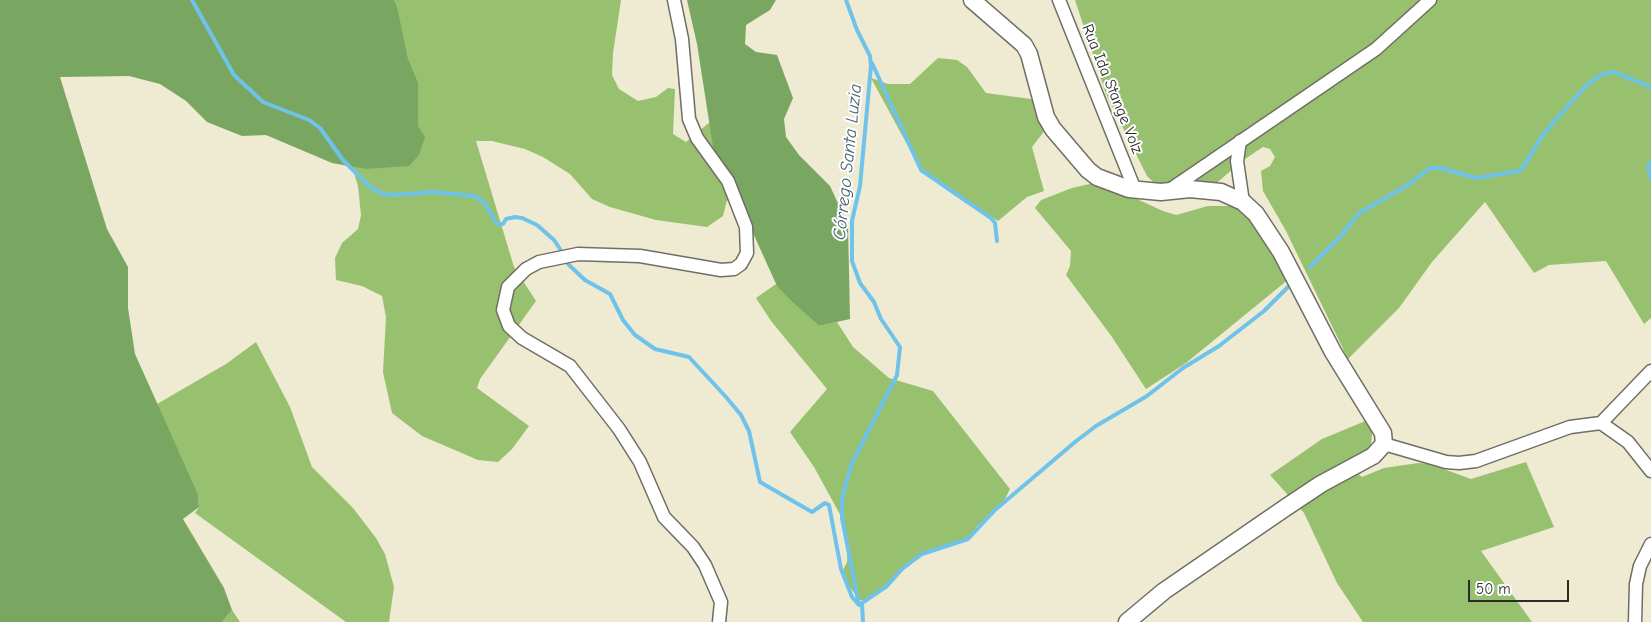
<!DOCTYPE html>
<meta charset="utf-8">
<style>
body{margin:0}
#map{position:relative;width:1651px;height:622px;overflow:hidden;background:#efead2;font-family:"Comic Neue",sans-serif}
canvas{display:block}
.scale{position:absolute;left:1468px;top:580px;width:101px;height:22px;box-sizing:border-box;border:2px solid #2b2b2b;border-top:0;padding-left:6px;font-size:15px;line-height:18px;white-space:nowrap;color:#2b2b2b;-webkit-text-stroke:4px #fff;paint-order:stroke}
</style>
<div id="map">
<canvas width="1651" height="622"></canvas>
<div class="scale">50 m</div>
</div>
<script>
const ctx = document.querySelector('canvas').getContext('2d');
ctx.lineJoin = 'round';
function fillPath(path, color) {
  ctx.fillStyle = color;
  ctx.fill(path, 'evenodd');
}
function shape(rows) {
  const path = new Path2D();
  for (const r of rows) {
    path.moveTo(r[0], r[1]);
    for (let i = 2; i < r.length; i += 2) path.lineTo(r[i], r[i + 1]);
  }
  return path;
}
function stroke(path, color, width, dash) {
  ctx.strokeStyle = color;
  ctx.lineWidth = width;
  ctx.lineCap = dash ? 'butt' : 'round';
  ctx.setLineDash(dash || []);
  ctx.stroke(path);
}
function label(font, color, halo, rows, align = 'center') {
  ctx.font = font + ' "Comic Neue",sans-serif';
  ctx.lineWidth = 4;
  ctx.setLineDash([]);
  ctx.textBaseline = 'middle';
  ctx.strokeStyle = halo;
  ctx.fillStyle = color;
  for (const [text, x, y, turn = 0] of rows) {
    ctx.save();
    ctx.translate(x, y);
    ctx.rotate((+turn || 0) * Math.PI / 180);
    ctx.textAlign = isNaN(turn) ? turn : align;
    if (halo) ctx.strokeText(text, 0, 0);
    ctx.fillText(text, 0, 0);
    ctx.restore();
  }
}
fillPath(shape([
 [394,0,621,0,613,53,612,75,619,89,638,101,656,97,668,88,675,89,673,134,686,142,710,122,716,166,725,189,727,200,723,216,707,227,656,220,610,207,592,199,570,174,543,157,525,149,492,141,476,141,514,267,536,301,480,379,477,388,529,426,512,449,498,462,478,460,422,436,392,413,383,372,386,317,382,296,362,286,336,280,335,258,342,243,358,229,361,215,358,186,352,166,365,169,418,126,418,82,408,58],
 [1075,0,1651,0,1651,318,1644,324,1606,261,1549,265,1534,273,1485,202,1432,262,1399,308,1348,359,1286,231,1263,191,1261,171,1270,166,1275,157,1270,149,1263,147,1242,161,1205,193,1191,199,1168,196,1147,176,1106,94],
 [938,58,957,60,967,67,986,93,1031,99,1048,104,1046,129,1032,147,1044,191,1027,197,998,221,921,170,871,78,888,84,910,84],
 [1094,183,1128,195,1163,211,1176,215,1208,206,1239,206,1295,274,1186,363,1146,389,1112,337,1066,275,1070,266,1071,251,1035,208,1041,200,1072,188],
 [776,284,792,302,819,326,837,322,853,347,889,378,933,391,1010,489,1002,505,976,527,972,537,958,543,931,549,912,560,869,600,859,600,841,574,847,562,848,543,842,518,814,467,790,432,827,389,771,321,756,298],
 [256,342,290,407,312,467,353,508,376,538,385,554,394,587,389,622,346,622,195,513,199,507,198,494,157,404,226,364],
 [1370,414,1373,426,1370,453,1354,470,1362,477,1384,468,1418,463,1430,464,1471,479,1526,462,1554,527,1481,551,1532,622,1363,622,1337,583,1304,513,1270,475,1322,439,1363,422],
 [232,610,240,622,222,622]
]), '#97c16e');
fillPath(shape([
 [0,0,394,0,397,7,408,58,418,82,418,126,425,137,419,155,409,166,365,169,332,163,266,135,242,136,207,122,186,101,160,84,129,76,60,77,107,229,128,267,128,308,135,354,198,494,199,507,183,519,224,588,232,610,222,622,0,622],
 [687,0,776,0,770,10,746,25,745,44,756,52,777,55,793,98,784,119,786,137,799,155,830,186,848,225,850,319,819,326,792,302,777,286,748,222,727,200,716,166,697,44]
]), '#79a761');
stroke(shape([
 [192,0,234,75,263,102,309,120,320,128,343,160,369,186,383,194,394,195,433,192,474,196,484,202,497,224,503,224,506,219,515,217,522,218,537,225,554,240,560,249],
 [846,0,857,30,870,56,871,66,860,186,852,221,852,261,860,283,874,302,881,319,900,347,897,375,852,463,842,498,842,518,859,605],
 [872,63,921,170,991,218,995,223,997,241],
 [1651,162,1648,168,1651,179],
 [568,264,585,280,610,294,623,320,635,335,655,349,689,357,726,397,741,415,749,431,760,482,812,512,825,503,829,505,841,569,852,597,859,605],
 [1310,267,1340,237,1359,213,1408,185,1430,168,1441,168,1476,178,1519,171,1524,166,1540,139,1556,119,1586,86,1600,75,1613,72,1651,87],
 [862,604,863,622],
 [859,605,887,586,902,569,922,554,968,539,995,510,1075,442,1096,426,1147,396,1183,368,1219,346,1264,311,1291,284]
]), '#6fc3eb', 4);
const minor = shape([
 [674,0,682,39,689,119,697,138,728,181,746,227,747,253,741,264,734,269,721,270,640,256,578,254,539,262,526,269,508,287,503,310,509,326,522,338,570,366,619,429,640,462,664,517,693,547,705,565,721,602,719,622],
 [1059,0,1135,190],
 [1240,141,1237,161,1243,202],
 [1168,191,1376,49,1430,0],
 [1601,423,1651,371],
 [1384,444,1446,462,1459,463,1476,461,1570,427,1601,423,1628,442,1651,471],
 [1635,622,1636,584,1640,566,1651,544]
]);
const tertiary = shape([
 [972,0,1024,45,1029,54,1046,117,1053,129,1088,170,1097,177,1129,189,1161,192,1190,189,1221,192,1243,202,1256,214,1281,252,1333,352,1383,433,1384,444,1373,456,1321,484,1285,508,1164,591,1127,622]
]);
stroke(minor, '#706e65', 15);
stroke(tertiary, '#706e65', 19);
stroke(minor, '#fff', 12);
stroke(tertiary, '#fff', 16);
label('16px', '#2b2b2b', '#fff', [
 ["Rua Ida Stange Volz",1112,89,68]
]);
label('italic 18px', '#43606e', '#fff', [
 ["Córrego Santa Luzia",848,162,-84]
]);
</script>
